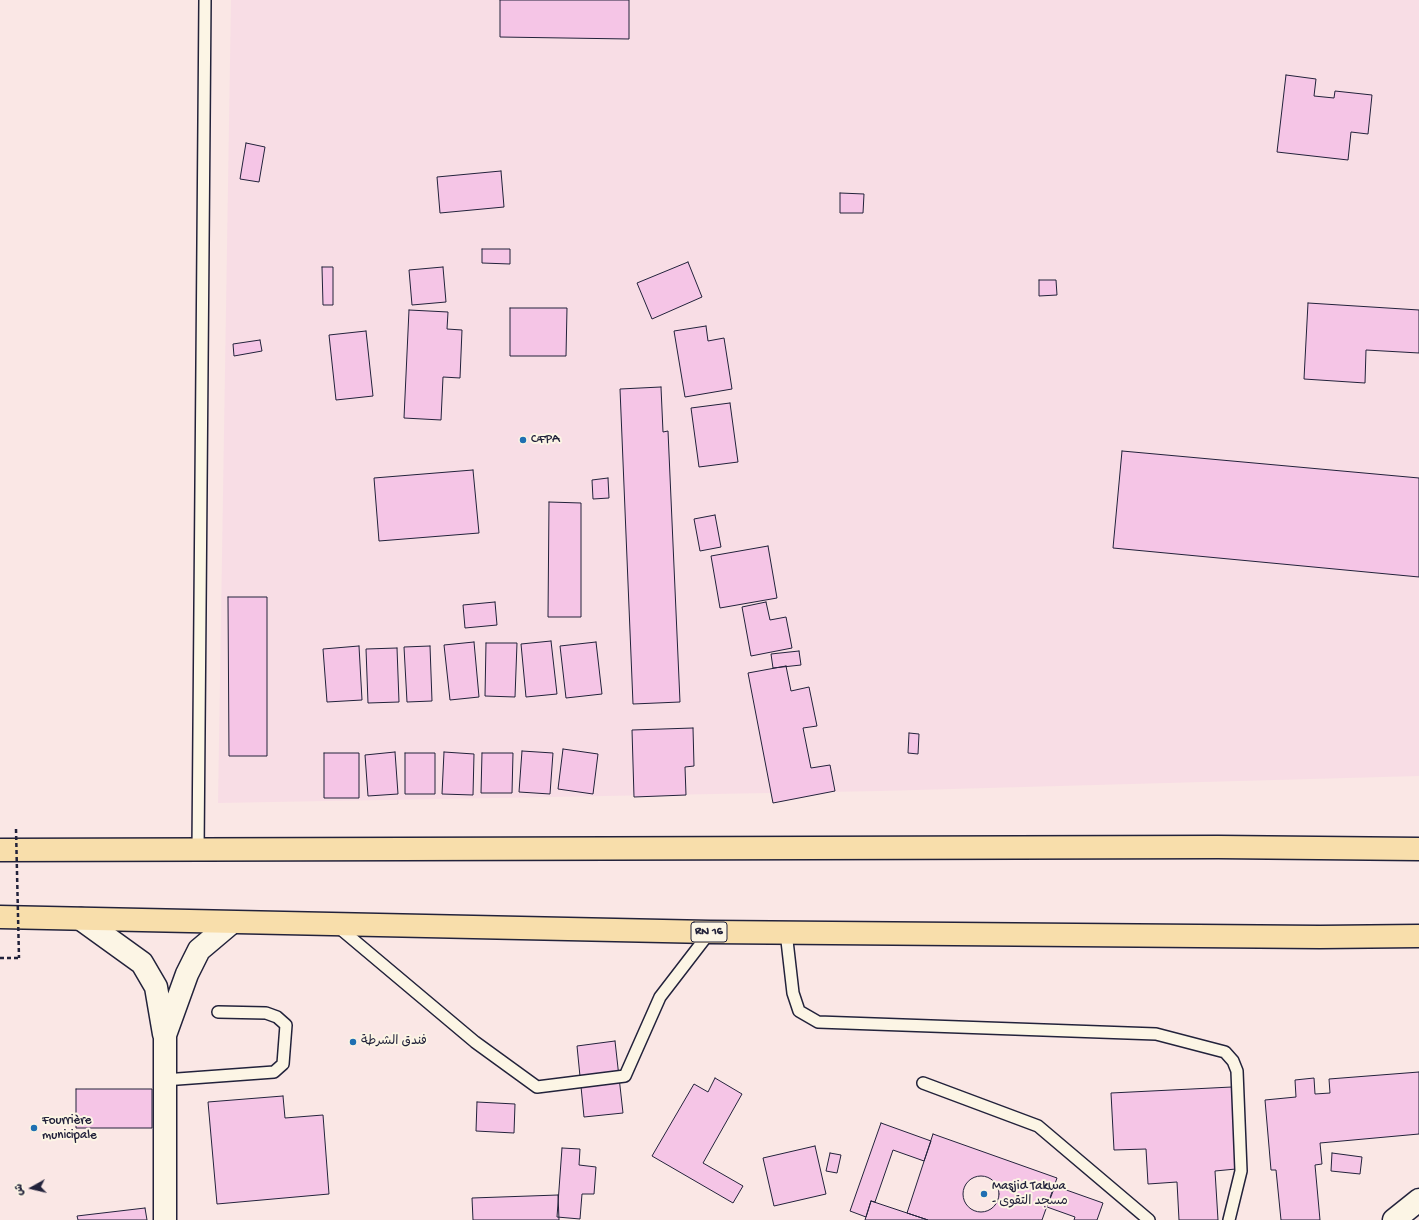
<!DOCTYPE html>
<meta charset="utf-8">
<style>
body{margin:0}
#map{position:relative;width:1419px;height:1220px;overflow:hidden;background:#fae7e5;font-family:"Gochi Hand","Playpen Sans Arabic",sans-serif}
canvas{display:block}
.north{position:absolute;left:12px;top:1168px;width:40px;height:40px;-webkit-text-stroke:3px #fcf5e5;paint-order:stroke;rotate:262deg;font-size:11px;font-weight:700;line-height:16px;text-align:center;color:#22223b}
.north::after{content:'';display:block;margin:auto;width:14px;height:18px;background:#22223b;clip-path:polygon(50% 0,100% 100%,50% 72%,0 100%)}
</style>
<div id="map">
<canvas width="1419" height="1220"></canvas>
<div class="north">ش</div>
</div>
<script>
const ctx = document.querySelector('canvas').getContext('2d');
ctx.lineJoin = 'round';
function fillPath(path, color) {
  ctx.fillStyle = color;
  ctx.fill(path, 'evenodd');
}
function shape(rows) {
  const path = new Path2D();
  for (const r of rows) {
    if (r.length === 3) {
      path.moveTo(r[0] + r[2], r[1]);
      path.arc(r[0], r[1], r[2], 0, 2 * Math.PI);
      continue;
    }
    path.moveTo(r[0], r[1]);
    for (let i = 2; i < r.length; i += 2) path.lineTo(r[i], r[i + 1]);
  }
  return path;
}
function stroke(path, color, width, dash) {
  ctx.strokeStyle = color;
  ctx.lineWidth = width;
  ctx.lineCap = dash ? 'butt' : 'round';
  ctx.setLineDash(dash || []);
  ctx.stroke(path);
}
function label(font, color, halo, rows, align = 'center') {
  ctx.font = font + ' "Gochi Hand","Playpen Sans Arabic",sans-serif';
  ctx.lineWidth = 4;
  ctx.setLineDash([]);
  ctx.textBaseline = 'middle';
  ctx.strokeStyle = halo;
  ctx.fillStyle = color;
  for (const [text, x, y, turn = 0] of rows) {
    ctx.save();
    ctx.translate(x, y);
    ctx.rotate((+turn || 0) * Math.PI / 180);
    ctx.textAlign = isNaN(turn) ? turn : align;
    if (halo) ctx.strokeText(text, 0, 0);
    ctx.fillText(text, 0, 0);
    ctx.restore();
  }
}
fillPath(shape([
 [231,0,1419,0,1419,776,880,791,218,803]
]), '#f8dde5');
const building = shape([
 [500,0,629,0,629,39,500,37,500,0],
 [1286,75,1316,79,1314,96,1334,98,1335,91,1372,95,1368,134,1351,132,1348,160,1277,152,1286,75],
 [246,143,265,147,259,182,240,179,246,143],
 [501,171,504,207,440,213,437,177,501,171],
 [840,193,864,194,863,213,840,213,840,193],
 [482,249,510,249,510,264,482,263,482,249],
 [688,262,702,297,652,319,637,283,688,262],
 [322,267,333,267,333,305,323,305,322,267],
 [443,267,446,302,412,305,409,270,443,267],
 [1039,280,1056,280,1057,295,1039,296,1039,280],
 [1308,303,1419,310,1419,353,1366,350,1365,383,1304,379,1308,303],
 [510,308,567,308,566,356,510,356,510,308],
 [409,310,448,312,447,329,462,330,460,378,443,377,441,420,404,418,409,310],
 [706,326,708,341,724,338,732,389,685,397,674,331,706,326],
 [366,331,373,396,336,400,329,335,366,331],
 [260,340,262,351,234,356,233,344,260,340],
 [661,387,663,432,668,431,680,702,633,704,620,389,661,387],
 [730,403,738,462,699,467,691,408,730,403],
 [1122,451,1419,478,1419,577,1113,548,1122,451],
 [473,470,479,533,379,541,374,478,473,470],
 [608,478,609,498,593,499,592,480,608,478],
 [549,502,581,503,581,617,548,617,549,502],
 [715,515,721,547,700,551,694,519,715,515],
 [768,546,777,598,720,608,711,556,768,546],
 [228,597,267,597,267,756,229,756,228,597],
 [495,602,497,625,465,628,463,605,495,602],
 [766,602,770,620,786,617,792,648,751,656,742,607,766,602],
 [551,641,557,694,526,697,521,644,551,641],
 [474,642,479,697,450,700,444,645,474,642],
 [596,642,602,694,566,698,560,646,596,642],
 [486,643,517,643,515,697,485,696,486,643],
 [359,646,362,700,327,702,323,649,359,646],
 [430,646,432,701,407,702,404,647,430,646],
 [397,648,399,702,368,703,366,649,397,648],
 [799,651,801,665,773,668,771,654,799,651],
 [786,666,791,691,809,687,817,726,803,728,811,768,830,765,835,791,773,803,748,673,786,666],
 [693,728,694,766,685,767,686,795,634,797,632,730,693,728],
 [909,733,919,734,918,754,908,753,909,733],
 [563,749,598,754,593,794,558,789,563,749],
 [522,751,553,753,550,794,519,792,522,751],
 [395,752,398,794,368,796,365,755,395,752],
 [444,752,474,754,473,795,442,794,444,752],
 [324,753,359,753,359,798,324,798,324,753],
 [405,753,435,753,435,794,405,794,405,753],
 [482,753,513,753,512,793,481,793,482,753],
 [615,1041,623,1113,584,1117,577,1046,615,1041],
 [1419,1072,1419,1134,1320,1143,1322,1164,1315,1165,1320,1220,1281,1220,1276,1170,1271,1170,1265,1100,1296,1097,1295,1080,1314,1078,1315,1094,1330,1093,1329,1079,1419,1072],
 [715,1078,742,1094,703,1163,743,1186,733,1203,652,1156,694,1084,708,1092,715,1078],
 [1232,1087,1236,1169,1215,1171,1218,1220,1179,1220,1177,1182,1148,1184,1146,1149,1114,1150,1111,1093,1232,1087],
 [76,1089,152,1089,152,1128,76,1128,76,1089],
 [283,1096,285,1118,323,1115,329,1194,217,1204,208,1102,283,1096],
 [477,1102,515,1104,514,1133,476,1131,477,1102],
 [881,1123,931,1141,924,1161,893,1150,875,1202,871,1201,866,1217,850,1211,881,1123],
 [933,1134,1057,1178,1042,1220,928,1220,907,1213,933,1134],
 [815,1146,826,1194,774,1206,763,1158,815,1146],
 [562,1148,580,1149,579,1165,596,1167,594,1194,582,1194,580,1219,557,1217,562,1148],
 [830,1153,841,1155,837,1173,826,1171,830,1153],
 [1332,1153,1362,1157,1360,1174,1331,1171,1332,1153],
 [981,1194,18],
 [1055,1186,1103,1203,1097,1220,1074,1220,1075,1217,1047,1207,1055,1186],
 [558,1195,559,1220,473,1220,472,1198,558,1195],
 [871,1201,928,1220,865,1220,871,1201],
 [145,1208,147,1220,78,1220,77,1216,145,1208]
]);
fillPath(building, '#f5c5e6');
stroke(building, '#22223b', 1);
const lane = shape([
 [198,850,205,0],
 [337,926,475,1042,537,1087,625,1076,660,997,710,932],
 [786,932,793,993,799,1011,818,1022,1156,1034,1225,1052,1233,1061,1237,1071,1241,1171,1229,1220],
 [164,1080,274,1072,283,1064,286,1025,277,1017,266,1013,218,1012],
 [923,1083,1038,1126,1149,1220]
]);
const street = shape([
 [81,919,142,963,156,987,164,1034],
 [165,1220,165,1035,187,974,199,950,231,923],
 [1394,1220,1419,1200]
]);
const highway = shape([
 [0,850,1218,847,1419,849],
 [0,917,710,932,1320,937,1419,936]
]);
stroke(lane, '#22223b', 14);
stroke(street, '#22223b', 25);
stroke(highway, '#22223b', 25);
stroke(shape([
 [0,958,19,958]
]), '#22223b', 2.5, [4, 3]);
stroke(lane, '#fcf5e5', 11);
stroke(street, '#fcf5e5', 22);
stroke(highway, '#f8deab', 22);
stroke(shape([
 [16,829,19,958]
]), '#22223b', 2.5, [4, 3]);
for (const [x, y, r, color] of [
 [523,440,4,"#1f6fb2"],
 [353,1042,4,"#1f6fb2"],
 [34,1128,4,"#1f6fb2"],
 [984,1194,4,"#1f6fb2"]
]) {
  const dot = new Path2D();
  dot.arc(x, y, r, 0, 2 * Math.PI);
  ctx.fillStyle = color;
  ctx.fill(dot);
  stroke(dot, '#fcf5e5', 1.5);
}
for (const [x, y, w] of [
 [709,932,36]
]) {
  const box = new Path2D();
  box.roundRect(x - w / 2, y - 10, w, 20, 3);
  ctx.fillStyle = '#fcf5e5';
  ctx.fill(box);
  stroke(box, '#22223b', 1);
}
label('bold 12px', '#22223b', null, [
 ["RN 16",709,932]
]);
label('13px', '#22223b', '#fcf5e5', [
 ["CFPA",531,440],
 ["فندق الشرطة",361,1042],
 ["Fourrière",42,1121],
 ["municipale",42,1136],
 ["Masjid Takwa",992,1187],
 ["- مسجد التقوى",992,1202]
], 'left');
</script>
